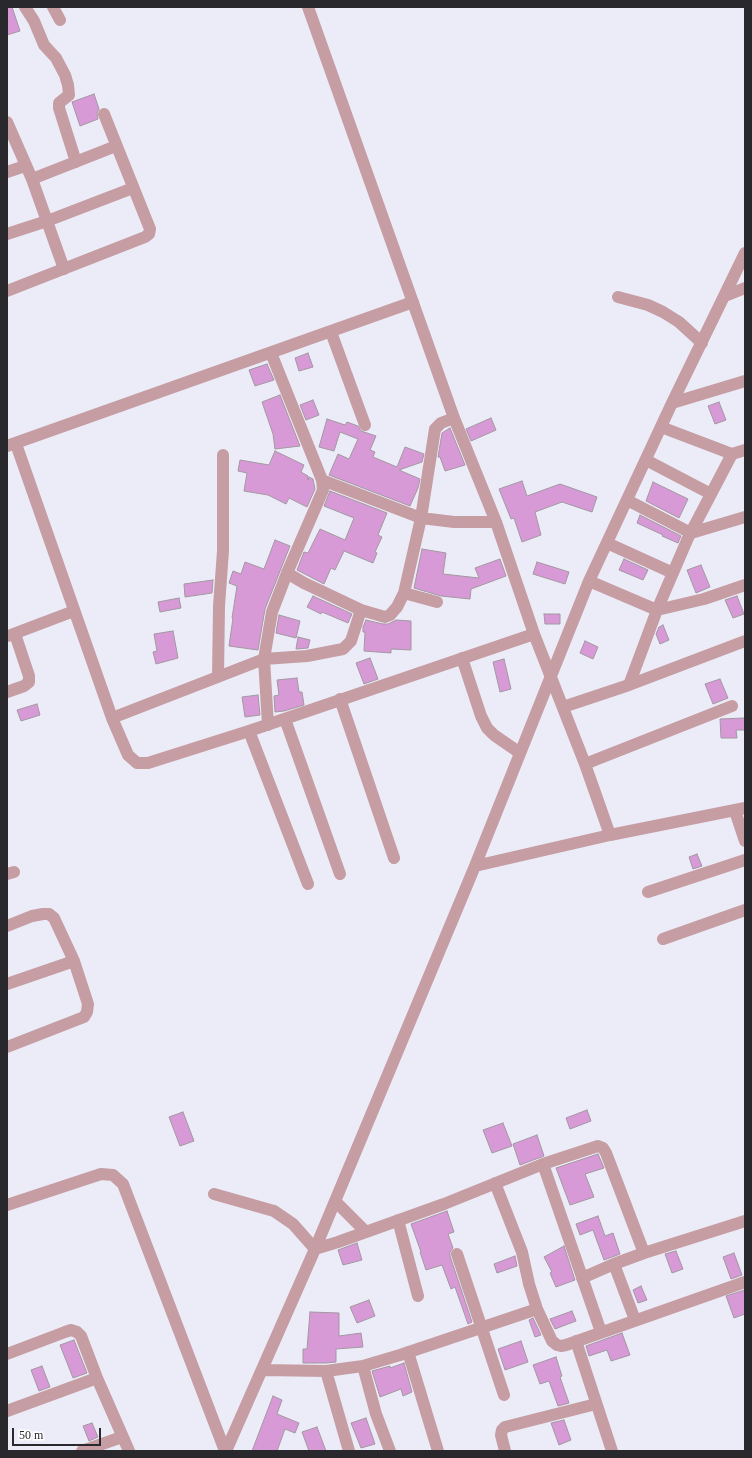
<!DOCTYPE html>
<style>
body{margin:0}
#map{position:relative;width:752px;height:1458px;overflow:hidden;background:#ececf8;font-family:Georgia,serif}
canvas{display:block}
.frame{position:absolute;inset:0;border:8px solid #28282d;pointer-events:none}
.scale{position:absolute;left:12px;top:1428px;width:89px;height:18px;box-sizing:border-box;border:2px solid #28282d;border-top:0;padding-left:5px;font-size:12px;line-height:14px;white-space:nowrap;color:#28282d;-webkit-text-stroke:3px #fff;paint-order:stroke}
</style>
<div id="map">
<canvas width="752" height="1458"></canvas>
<div class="frame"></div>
<div class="scale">50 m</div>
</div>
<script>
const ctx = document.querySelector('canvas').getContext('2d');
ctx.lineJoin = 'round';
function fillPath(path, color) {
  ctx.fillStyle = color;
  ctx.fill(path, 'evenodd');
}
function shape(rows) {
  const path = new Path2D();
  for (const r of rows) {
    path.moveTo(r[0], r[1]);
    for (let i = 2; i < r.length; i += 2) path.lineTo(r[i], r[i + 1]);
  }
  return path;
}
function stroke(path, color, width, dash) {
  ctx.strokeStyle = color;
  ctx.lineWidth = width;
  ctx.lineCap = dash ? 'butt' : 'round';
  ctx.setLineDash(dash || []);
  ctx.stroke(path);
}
const building = shape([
 [7,7,12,7,20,31,7,35,7,7],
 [94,94,99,109,97,113,98,119,80,126,72,102,94,94],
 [308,353,313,367,299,371,295,358,308,353],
 [267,364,274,380,255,386,249,370,267,364],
 [280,395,300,446,275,449,273,434,262,402,280,395],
 [313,400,319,415,306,420,300,405,313,400],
 [719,402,726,420,715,424,708,406,719,402],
 [491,418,496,430,471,441,466,429,491,418],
 [327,419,345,425,347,422,358,426,361,431,376,436,370,450,375,452,373,457,397,467,405,447,424,454,422,462,399,470,420,479,418,488,410,506,329,475,338,454,349,459,358,439,340,432,334,451,319,447,327,419],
 [450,428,465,465,445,471,440,457,438,457,442,433,450,428],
 [275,451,304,465,301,472,308,476,308,480,309,477,313,479,315,489,307,507,289,498,286,504,268,495,244,491,247,473,238,471,240,460,269,465,275,451],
 [522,481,527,496,560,484,597,497,592,512,562,502,535,512,541,535,522,542,514,518,511,519,499,489,522,481],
 [653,482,688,499,679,518,646,501,653,482],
 [330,491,387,513,378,535,382,537,375,552,377,553,373,563,344,551,335,570,331,568,324,584,297,570,304,552,308,553,320,529,345,540,354,518,324,506,330,491],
 [640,515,681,536,678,543,662,536,663,535,637,523,640,515],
 [275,540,290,546,265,609,258,650,229,646,233,618,232,618,237,586,229,583,233,571,241,574,245,562,264,569,275,540],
 [422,549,446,553,443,574,479,578,475,568,500,559,506,576,471,589,470,599,441,596,414,588,422,549],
 [624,559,648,570,643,580,619,570,624,559],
 [537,562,569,572,565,584,533,574,537,562],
 [701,565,710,587,696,593,687,570,701,565],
 [213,580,212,593,185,597,184,584,213,580],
 [313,596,352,614,348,623,322,612,321,614,307,607,313,596],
 [737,596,744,614,733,618,725,600,737,596],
 [179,598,181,608,160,612,158,602,179,598],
 [544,614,560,614,560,624,545,624,544,614],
 [279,615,300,621,296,638,276,633,279,615],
 [366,620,383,624,388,624,396,620,411,621,411,650,391,649,391,653,364,651,365,632,363,632,363,627,366,620],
 [663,625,669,640,660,644,656,634,659,627,663,625],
 [173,631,178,658,156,664,153,652,157,651,154,634,173,631],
 [298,637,310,640,308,648,296,649,298,637],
 [585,641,598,647,593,659,580,653,585,641],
 [370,658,378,679,364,684,356,663,370,658],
 [504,659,511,689,500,692,493,662,504,659],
 [297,678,299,692,302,692,304,705,284,711,275,712,274,696,279,695,277,680,297,678],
 [720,679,728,698,713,704,705,684,720,679],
 [258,695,260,715,245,717,242,697,258,695],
 [37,704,40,715,21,721,17,710,37,704],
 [745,718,745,730,736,730,737,738,721,738,720,719,745,718],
 [697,854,702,866,693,869,689,857,697,854],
 [587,1110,591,1121,570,1129,566,1118,587,1110],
 [183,1112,194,1141,180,1146,169,1117,183,1112],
 [503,1123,512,1146,492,1153,483,1130,503,1123],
 [537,1135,544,1156,520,1165,513,1144,537,1135],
 [598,1154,604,1168,585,1174,594,1197,570,1205,556,1168,598,1154],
 [447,1211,454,1232,448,1234,453,1248,450,1252,450,1256,472,1322,468,1324,455,1287,451,1289,442,1265,426,1270,420,1252,421,1252,411,1224,447,1211],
 [598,1216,605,1236,613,1233,620,1254,604,1260,593,1230,580,1235,576,1224,598,1216],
 [357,1243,362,1260,343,1265,338,1250,357,1243],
 [564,1246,575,1280,556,1287,550,1273,552,1272,544,1257,564,1246],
 [676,1251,683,1269,672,1273,665,1254,676,1251],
 [734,1253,742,1275,731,1279,723,1257,734,1253],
 [515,1256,517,1266,497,1273,494,1264,515,1256],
 [641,1286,647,1300,638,1303,633,1290,641,1286],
 [745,1290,745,1314,734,1318,726,1296,745,1290],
 [369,1300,375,1316,357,1323,350,1307,369,1300],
 [572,1311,576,1321,555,1329,550,1319,572,1311],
 [310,1312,339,1313,339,1336,361,1333,363,1347,336,1349,336,1362,326,1363,303,1363,303,1349,307,1349,310,1312],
 [533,1318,541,1335,535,1337,529,1320,533,1318],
 [622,1333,630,1355,611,1361,607,1350,589,1356,586,1346,622,1333],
 [74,1340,87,1373,73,1378,60,1345,74,1340],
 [521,1341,528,1362,505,1370,498,1349,521,1341],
 [556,1357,562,1376,560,1377,569,1403,558,1406,549,1381,540,1384,533,1365,556,1357],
 [404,1363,412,1392,403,1396,401,1389,380,1397,372,1371,390,1366,390,1368,404,1363],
 [42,1366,50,1387,39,1391,31,1370,42,1366],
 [273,1396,282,1400,277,1414,299,1423,295,1433,285,1429,277,1451,252,1451,273,1396],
 [366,1418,375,1444,361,1448,351,1423,366,1418],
 [564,1420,571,1440,559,1445,551,1423,564,1420],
 [92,1423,98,1437,89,1441,83,1426,92,1423],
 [317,1427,326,1451,309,1451,302,1432,317,1427]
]);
fillPath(building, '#d89ad6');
stroke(building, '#a198a1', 1);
stroke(shape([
 [25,7,34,21,44,45,56,58,65,75,68,85,69,95,59,103,59,108,76,162],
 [53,7,60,20],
 [308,7,454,418,496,522,534,634,585,764,610,835],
 [7,122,32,179,64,269],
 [7,172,25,166],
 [32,179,116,146],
 [7,234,47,221,133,188],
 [7,291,145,237,149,234,150,229,104,114],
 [725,296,745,288],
 [618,297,648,305,663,312,679,322,702,343],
 [331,332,365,425],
 [672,403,745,381],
 [661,427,732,454,745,450],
 [16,444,112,718,128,755,137,763,148,763,249,731,534,634],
 [7,446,413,302],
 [646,460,711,494],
 [322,480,421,518,435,429,441,423,454,418],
 [627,500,691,533,745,517],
 [607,543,673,573],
 [287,573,304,583,361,610,385,617,390,615,397,607,404,593,421,518,454,522,496,522],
 [589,581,657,610,704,599,745,585],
 [404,593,437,602],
 [8,636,74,611],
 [462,658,481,716,487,728,494,735,520,753],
 [218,677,219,606,223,551,223,455],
 [629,685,745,641],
 [7,692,24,686,29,682,29,676,15,634],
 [340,699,394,858],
 [563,707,629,685,657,610,688,538,732,454],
 [112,718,264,659,307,656,343,649,351,641,361,610],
 [285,719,340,874],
 [268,725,264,659,272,612,287,573,323,490,322,480,271,353],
 [249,731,308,884],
 [585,764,732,706],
 [735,811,745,841],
 [475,866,610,835,745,808],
 [7,874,14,872],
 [648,892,745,860],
 [7,926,32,916,43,914,49,914,54,918,74,961,88,1004,87,1012,84,1017,7,1047],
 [663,939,745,910],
 [7,984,74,961],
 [543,1164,601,1332],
 [495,1183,522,1252,529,1284,537,1309,552,1341,557,1345,561,1346,566,1345,745,1282],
 [214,1194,274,1211,293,1224,315,1249,338,1242,444,1204,543,1164,598,1146,603,1148,606,1153,644,1253],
 [335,1201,366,1232],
 [7,1205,101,1174,113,1175,123,1184,225,1451],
 [398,1220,418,1296],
 [457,1254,504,1395],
 [614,1264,635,1320],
 [582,1278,614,1264,644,1253,745,1221],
 [576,1341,612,1451],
 [408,1352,438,1451],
 [7,1354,65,1332,71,1330,77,1332,81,1336,97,1378,129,1451],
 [363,1366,376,1414,390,1451],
 [263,1370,326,1371,363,1366,400,1355,537,1309],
 [326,1371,349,1451],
 [7,1411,97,1378],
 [82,1451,122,1437],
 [226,1451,315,1249,475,866,589,581,672,403,745,253],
 [505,1451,501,1435,502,1430,505,1427,596,1404]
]), '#c59da2', 12);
</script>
